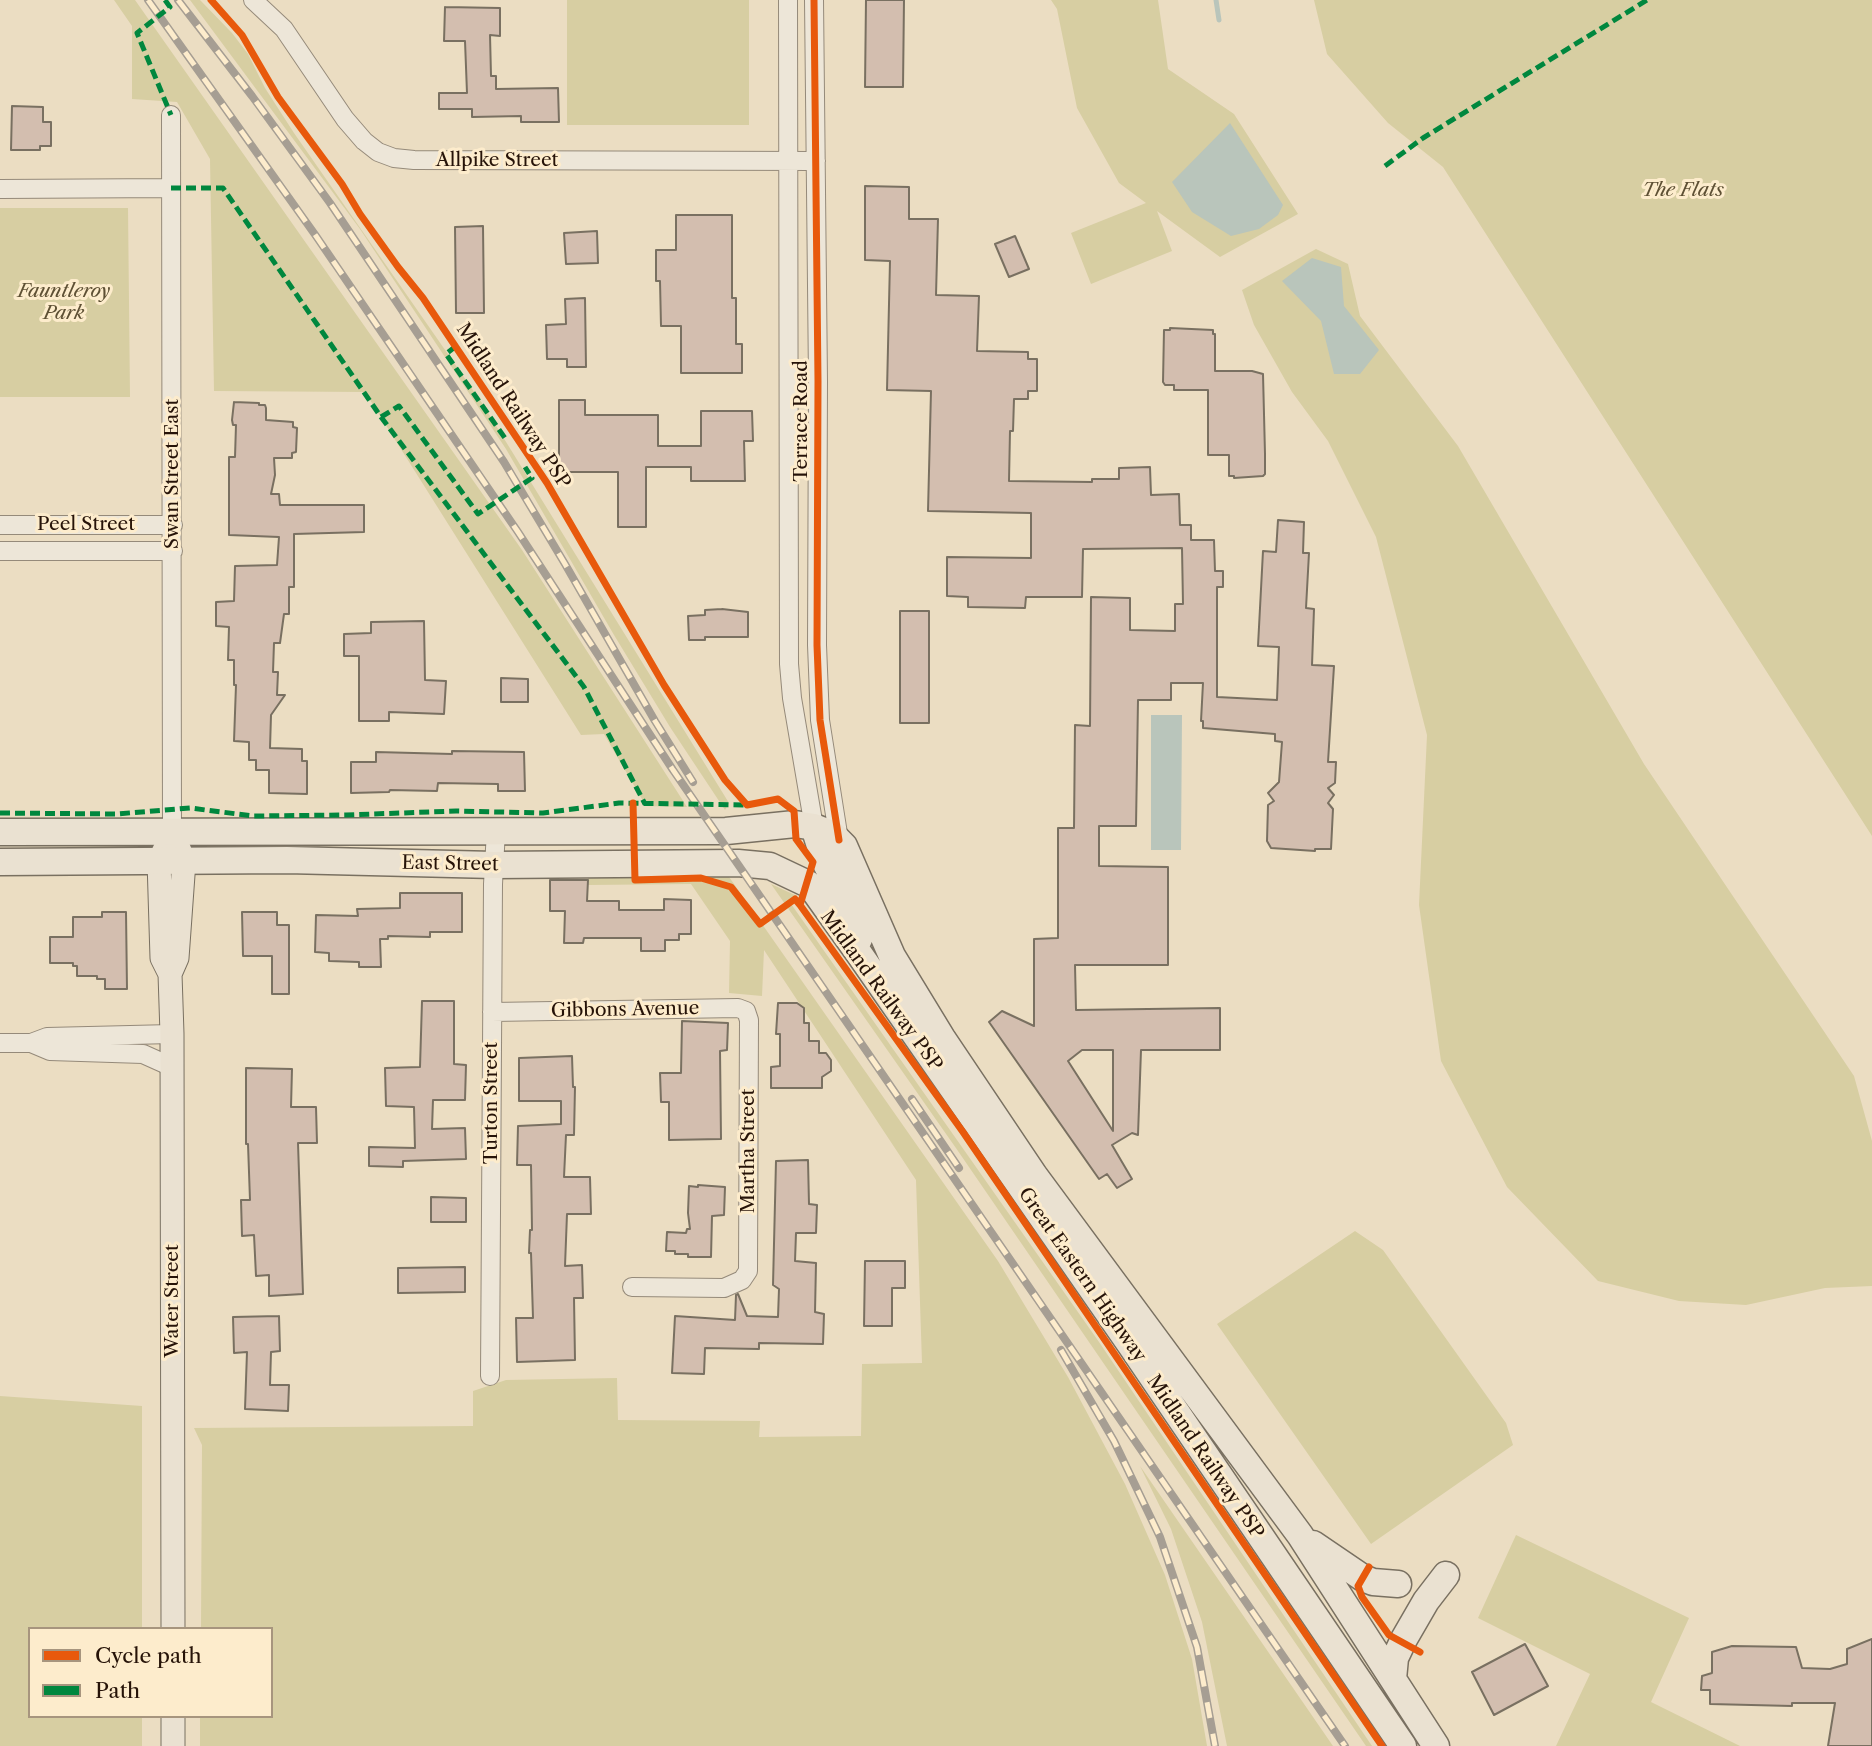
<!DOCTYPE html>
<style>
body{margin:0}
#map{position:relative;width:1872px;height:1746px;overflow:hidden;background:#ebddc2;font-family:"Libre Caslon Text",serif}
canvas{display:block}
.legend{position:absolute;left:28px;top:1627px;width:245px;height:91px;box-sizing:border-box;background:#fdeccc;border:2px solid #a7957e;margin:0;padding:9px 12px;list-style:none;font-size:21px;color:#261308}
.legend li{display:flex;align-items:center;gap:14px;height:35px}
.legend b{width:35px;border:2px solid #a7957e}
</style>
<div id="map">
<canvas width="1872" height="1746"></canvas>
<ul class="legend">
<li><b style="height:9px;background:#e8590c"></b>Cycle path</li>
<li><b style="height:9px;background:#00873e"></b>Path</li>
</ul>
</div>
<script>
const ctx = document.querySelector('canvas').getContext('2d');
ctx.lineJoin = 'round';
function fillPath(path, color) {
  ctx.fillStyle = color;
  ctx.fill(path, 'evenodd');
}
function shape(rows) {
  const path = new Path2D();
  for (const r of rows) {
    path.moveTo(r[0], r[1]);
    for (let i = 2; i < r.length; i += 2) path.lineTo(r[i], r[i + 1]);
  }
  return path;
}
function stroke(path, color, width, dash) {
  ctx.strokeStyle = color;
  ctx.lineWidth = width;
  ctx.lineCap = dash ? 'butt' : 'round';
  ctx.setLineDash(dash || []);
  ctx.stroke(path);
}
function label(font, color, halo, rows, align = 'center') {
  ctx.font = font + ' "Libre Caslon Text",serif';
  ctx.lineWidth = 6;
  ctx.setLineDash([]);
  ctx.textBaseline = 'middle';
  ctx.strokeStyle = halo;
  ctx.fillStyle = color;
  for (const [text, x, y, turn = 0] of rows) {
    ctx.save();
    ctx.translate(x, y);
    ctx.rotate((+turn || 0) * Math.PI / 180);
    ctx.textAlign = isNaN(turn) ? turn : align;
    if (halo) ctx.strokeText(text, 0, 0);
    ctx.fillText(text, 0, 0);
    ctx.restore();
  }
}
fillPath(shape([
 [114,0,135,0,522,550,687,807,646,806,604,734,581,735,365,392,214,391,210,159,177,102,132,99,132,26],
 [190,0,200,0,232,33,248,54,265,88,294,133,482,403,729,803,725,810,670,727,614,635,506,449,360,229],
 [567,0,749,0,749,125,567,125],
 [1051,0,1158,0,1168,69,1234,114,1298,214,1220,257,1157,211,1172,251,1091,284,1071,233,1146,203,1119,183,1077,108,1057,9],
 [1314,0,1872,0,1872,836,1443,167,1388,123,1327,54],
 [0,208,128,208,130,397,0,397],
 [1316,249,1348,264,1360,316,1458,446,1644,764,1854,1076,1872,1141,1872,1286,1825,1288,1746,1305,1679,1301,1598,1281,1507,1187,1441,1061,1419,905,1427,735,1376,537,1328,441,1292,392,1254,325,1242,290],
 [727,874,998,1261,1068,1377,1125,1484,1165,1575,1192,1659,1207,1746,200,1746,200,1716,271,1716,271,1629,201,1629,202,1445,194,1428,473,1426,473,1391,506,1380,617,1378,618,1420,760,1421,759,1437,861,1436,862,1364,922,1363,916,1180,764,950,762,996,729,993,730,941,691,884,588,885,588,877],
 [771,884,797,896,789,901,1099,1342,1372,1746,1366,1746,958,1151],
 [1355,1231,1383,1250,1506,1423,1513,1445,1371,1544,1217,1324],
 [0,1396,142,1406,142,1629,30,1629,30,1716,142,1716,142,1746,0,1746],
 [1140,1466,1209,1566,1333,1746,1227,1746,1202,1622,1171,1529],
 [1516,1535,1689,1618,1651,1702,1740,1746,1556,1746,1590,1674,1478,1618]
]), '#d7cea2');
fillPath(shape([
 [1230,123,1283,205,1278,215,1259,229,1231,236,1192,212,1172,182],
 [1312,258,1341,267,1344,306,1379,350,1360,374,1334,374,1321,321,1282,281],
 [1151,715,1182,715,1181,850,1151,850]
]), '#b9c5bb');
stroke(shape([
 [1216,0,1219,20]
]), '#b9c5bb', 5);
const building = shape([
 [866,0,904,0,903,87,865,87,866,0],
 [445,7,500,8,500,36,490,35,491,76,496,76,496,89,558,88,559,122,521,122,521,116,472,117,472,109,439,109,439,93,467,93,465,41,444,41,445,7],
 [12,106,43,107,43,122,51,122,51,146,40,146,40,150,11,150,12,106],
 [865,186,909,187,909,219,938,219,936,295,979,296,977,351,1028,352,1028,359,1037,359,1037,391,1028,391,1028,399,1014,399,1013,431,1010,431,1009,481,1092,482,1092,479,1119,479,1119,468,1150,467,1151,495,1179,494,1180,525,1191,525,1191,540,1214,540,1215,571,1223,571,1223,587,1217,587,1217,697,1277,700,1279,647,1258,646,1263,551,1276,552,1278,520,1304,522,1303,553,1309,553,1306,608,1314,609,1312,665,1334,666,1328,762,1336,762,1335,783,1328,788,1334,795,1328,803,1333,809,1331,849,1315,849,1315,851,1271,848,1267,841,1268,805,1274,801,1268,793,1279,782,1282,742,1275,741,1275,734,1203,728,1203,721,1201,721,1203,683,1171,683,1171,700,1138,700,1136,826,1099,826,1099,866,1168,867,1168,965,1075,965,1076,1010,1220,1008,1220,1050,1141,1050,1138,1135,1132,1133,1112,1145,1132,1179,1117,1188,1107,1174,1099,1179,989,1022,1002,1011,1034,1026,1034,939,1058,938,1058,828,1074,828,1075,725,1090,726,1091,597,1130,598,1130,630,1175,631,1175,604,1183,604,1182,548,1083,549,1082,597,1026,597,1025,608,968,607,968,597,947,596,947,557,1031,558,1031,513,928,511,931,391,887,390,890,261,865,260,865,186],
 [1082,1050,1113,1050,1113,1131,1068,1061,1082,1050],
 [676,215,732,215,732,298,736,298,736,344,742,344,742,373,681,373,681,326,661,326,660,281,656,281,656,250,676,250,676,215],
 [483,226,484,313,456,313,455,227,483,226],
 [597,231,598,263,566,264,564,233,597,231],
 [1015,236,1029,269,1009,277,995,244,1015,236],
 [585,298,586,367,567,367,567,359,547,359,546,325,566,324,565,299,585,298],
 [1170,328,1213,330,1213,334,1215,334,1215,371,1252,371,1263,374,1265,454,1265,474,1263,476,1234,478,1234,476,1229,476,1229,455,1208,455,1208,390,1174,390,1174,385,1165,385,1163,382,1164,330,1170,330,1170,328],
 [559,400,585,400,585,415,658,415,658,446,701,446,701,411,752,411,753,441,744,441,745,481,691,481,691,467,646,467,646,527,618,527,618,472,559,472,559,400],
 [234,402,259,403,259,405,265,405,266,408,266,420,293,422,293,427,297,428,296,452,292,453,292,458,274,458,275,475,271,494,279,494,280,505,364,505,364,532,294,534,294,587,289,587,289,614,284,614,280,643,274,643,273,672,278,672,277,695,285,695,271,715,270,748,302,749,302,761,307,761,307,794,269,793,269,770,256,770,256,760,249,760,249,742,234,741,236,685,234,685,234,660,228,660,229,627,216,626,216,602,234,601,235,566,277,565,279,537,229,535,229,457,235,457,236,425,233,425,232,420,234,402],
 [722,609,748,612,748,637,705,637,705,640,689,640,688,616,705,615,705,610,722,609],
 [900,611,929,611,929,723,900,723,900,611],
 [424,621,425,680,446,681,444,714,389,712,389,721,359,721,359,656,344,656,344,634,371,633,371,622,424,621],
 [501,678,528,679,528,702,501,702,501,678],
 [452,751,524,752,525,791,498,791,498,784,438,783,437,791,390,790,389,792,351,793,351,762,376,762,376,752,452,754,452,751],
 [550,880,588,880,587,901,619,901,619,910,664,910,664,899,691,900,691,934,679,934,679,940,665,940,665,951,641,951,641,938,584,938,583,943,564,943,565,911,550,911,550,880],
 [400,893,462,893,462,932,430,932,430,937,388,936,388,939,380,939,381,967,359,967,359,962,329,961,329,953,315,952,316,915,358,916,357,909,400,908,400,893],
 [102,912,126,912,127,989,105,989,105,979,97,979,97,976,77,976,77,966,73,966,73,963,50,963,50,937,73,937,73,917,102,917,102,912],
 [242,912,277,912,277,925,289,925,289,994,272,994,272,956,243,956,242,912],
 [422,1001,454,1001,454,1064,466,1065,465,1100,433,1100,432,1129,465,1128,466,1159,403,1161,403,1167,369,1166,369,1147,415,1148,414,1107,386,1106,385,1068,420,1067,422,1001],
 [778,1003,797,1003,804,1008,804,1023,809,1023,809,1041,819,1041,819,1053,826,1053,831,1060,831,1071,822,1077,822,1088,771,1088,771,1067,780,1066,780,1034,776,1034,778,1003],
 [682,1021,728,1023,727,1050,720,1051,721,1139,669,1140,669,1102,661,1102,660,1073,681,1073,682,1021],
 [572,1056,573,1087,575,1087,574,1135,566,1135,564,1177,590,1177,591,1214,567,1214,565,1266,582,1265,583,1298,574,1298,575,1360,517,1362,516,1318,533,1318,531,1253,529,1253,530,1230,532,1230,531,1165,517,1165,518,1126,561,1124,561,1101,519,1101,519,1058,572,1056],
 [246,1068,292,1069,291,1107,316,1107,317,1143,298,1143,303,1294,269,1296,269,1275,256,1276,254,1235,242,1236,241,1200,250,1200,248,1144,246,1144,246,1068],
 [808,1160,809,1204,817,1205,816,1233,796,1233,795,1261,816,1263,815,1312,824,1314,823,1344,759,1343,759,1349,705,1348,704,1374,672,1373,675,1316,735,1320,736,1295,738,1294,747,1316,778,1317,779,1289,773,1285,776,1161,808,1160],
 [698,1185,725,1187,724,1215,712,1216,711,1257,688,1257,688,1254,675,1254,675,1251,666,1251,667,1232,686,1233,687,1229,690,1229,688,1213,689,1186,698,1187,698,1185],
 [431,1197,466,1198,466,1222,431,1222,431,1197],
 [865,1261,905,1261,905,1288,892,1288,892,1326,864,1326,865,1261],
 [465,1267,465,1292,398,1293,398,1268,465,1267],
 [279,1316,280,1351,271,1352,270,1385,289,1385,288,1411,245,1409,247,1352,234,1353,233,1317,279,1316],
 [1872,1639,1872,1746,1828,1746,1835,1703,1792,1703,1792,1706,1710,1704,1710,1690,1701,1690,1702,1676,1712,1673,1712,1652,1732,1646,1796,1647,1802,1668,1830,1669,1847,1664,1847,1649,1872,1639],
 [1525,1644,1548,1686,1494,1715,1472,1672,1525,1644]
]);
fillPath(building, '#d3beaf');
stroke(building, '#797061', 2);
const minor = shape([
 [253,0,284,29,345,119,364,141,378,152,394,158,414,160,816,161],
 [788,0,789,664,792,698,814,827],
 [814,0,818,381,817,645,820,720,839,840],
 [171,115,172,834],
 [0,189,171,188],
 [0,525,173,525],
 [0,551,173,551],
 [492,1012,738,1008,746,1011,749,1020,748,1271,742,1280,724,1288,632,1287],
 [0,1043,31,1043,47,1037,172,1034],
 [31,1043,50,1051,143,1054,172,1067],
 [490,1376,493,884,496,831]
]);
const major = shape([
 [172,834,159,861,162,958,170,974,172,1034,173,1629],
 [170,974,177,958,184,861,178,846],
 [173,1746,173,1716]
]);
const highway = shape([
 [814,827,825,862,858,924,859,939],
 [0,832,726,831,795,824,814,827,832,834,844,846,892,956,942,1038,1034,1175,1300,1535,1436,1746],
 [0,862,287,860,494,865,738,863,770,866,808,884,813,889,860,955,1130,1344,1403,1746],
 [1313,1544,1363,1578,1373,1582,1398,1584],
 [1393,1679,1395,1658,1404,1639,1426,1601,1446,1575]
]);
stroke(minor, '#958a7a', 20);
stroke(major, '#797061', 25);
stroke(highway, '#797061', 29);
stroke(minor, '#ede6d8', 18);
stroke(major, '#eae1d1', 23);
stroke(highway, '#eae1d1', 26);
const rail = shape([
 [148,0,316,236,518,532,673,770,1345,1746],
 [178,0,252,96,330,203,504,462,565,564,655,721,693,782],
 [912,1099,959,1168],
 [1061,1350,1114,1441,1160,1537,1197,1647,1215,1746]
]);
stroke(rail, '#a69e93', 8);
stroke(rail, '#fdeccc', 5, [16]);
stroke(shape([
 [165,0,170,7,137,33,171,115],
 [1385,166,1423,138,1647,0],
 [171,188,223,188,381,417,584,687,645,804],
 [456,346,446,354,507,441],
 [381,417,399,406,478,514,532,478,525,467],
 [0,813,116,814,190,808,253,816,346,815,456,811,543,813,619,803,747,805]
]), '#00873e', 5, [10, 5]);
stroke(shape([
 [211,0,242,35,278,97,342,184,360,214,398,267,423,298,547,483,664,685,725,780,747,805,778,799,794,811,796,839,813,862,800,905,963,1132,1382,1746],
 [814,0,818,381,817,645,820,720,839,840],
 [633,803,635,880,701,878,731,887,760,924,795,899,800,905],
 [1369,1567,1358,1586,1362,1597,1389,1635,1420,1652]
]), '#e8590c', 7);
label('19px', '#261308', '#fdeccc', [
 ["Allpike Street",497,161],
 ["Midland Railway PSP",513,406,57],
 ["Terrace Road",802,421,-90],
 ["Swan Street East",173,474,-90],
 ["Peel Street",86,525],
 ["East Street",450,864,1],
 ["Midland Railway PSP",881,991,54],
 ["Gibbons Avenue",625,1010,-1],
 ["Turton Street",492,1103,-90],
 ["Martha Street",749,1151,-90],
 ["Great Eastern Highway",1082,1275,55],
 ["Water Street",173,1301,-90],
 ["Midland Railway PSP",1205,1457,56]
]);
label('italic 19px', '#5e5034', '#fdeccc', [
 ["The Flats",1683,191],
 ["Fauntleroy",64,292],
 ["Park",64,314]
]);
</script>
